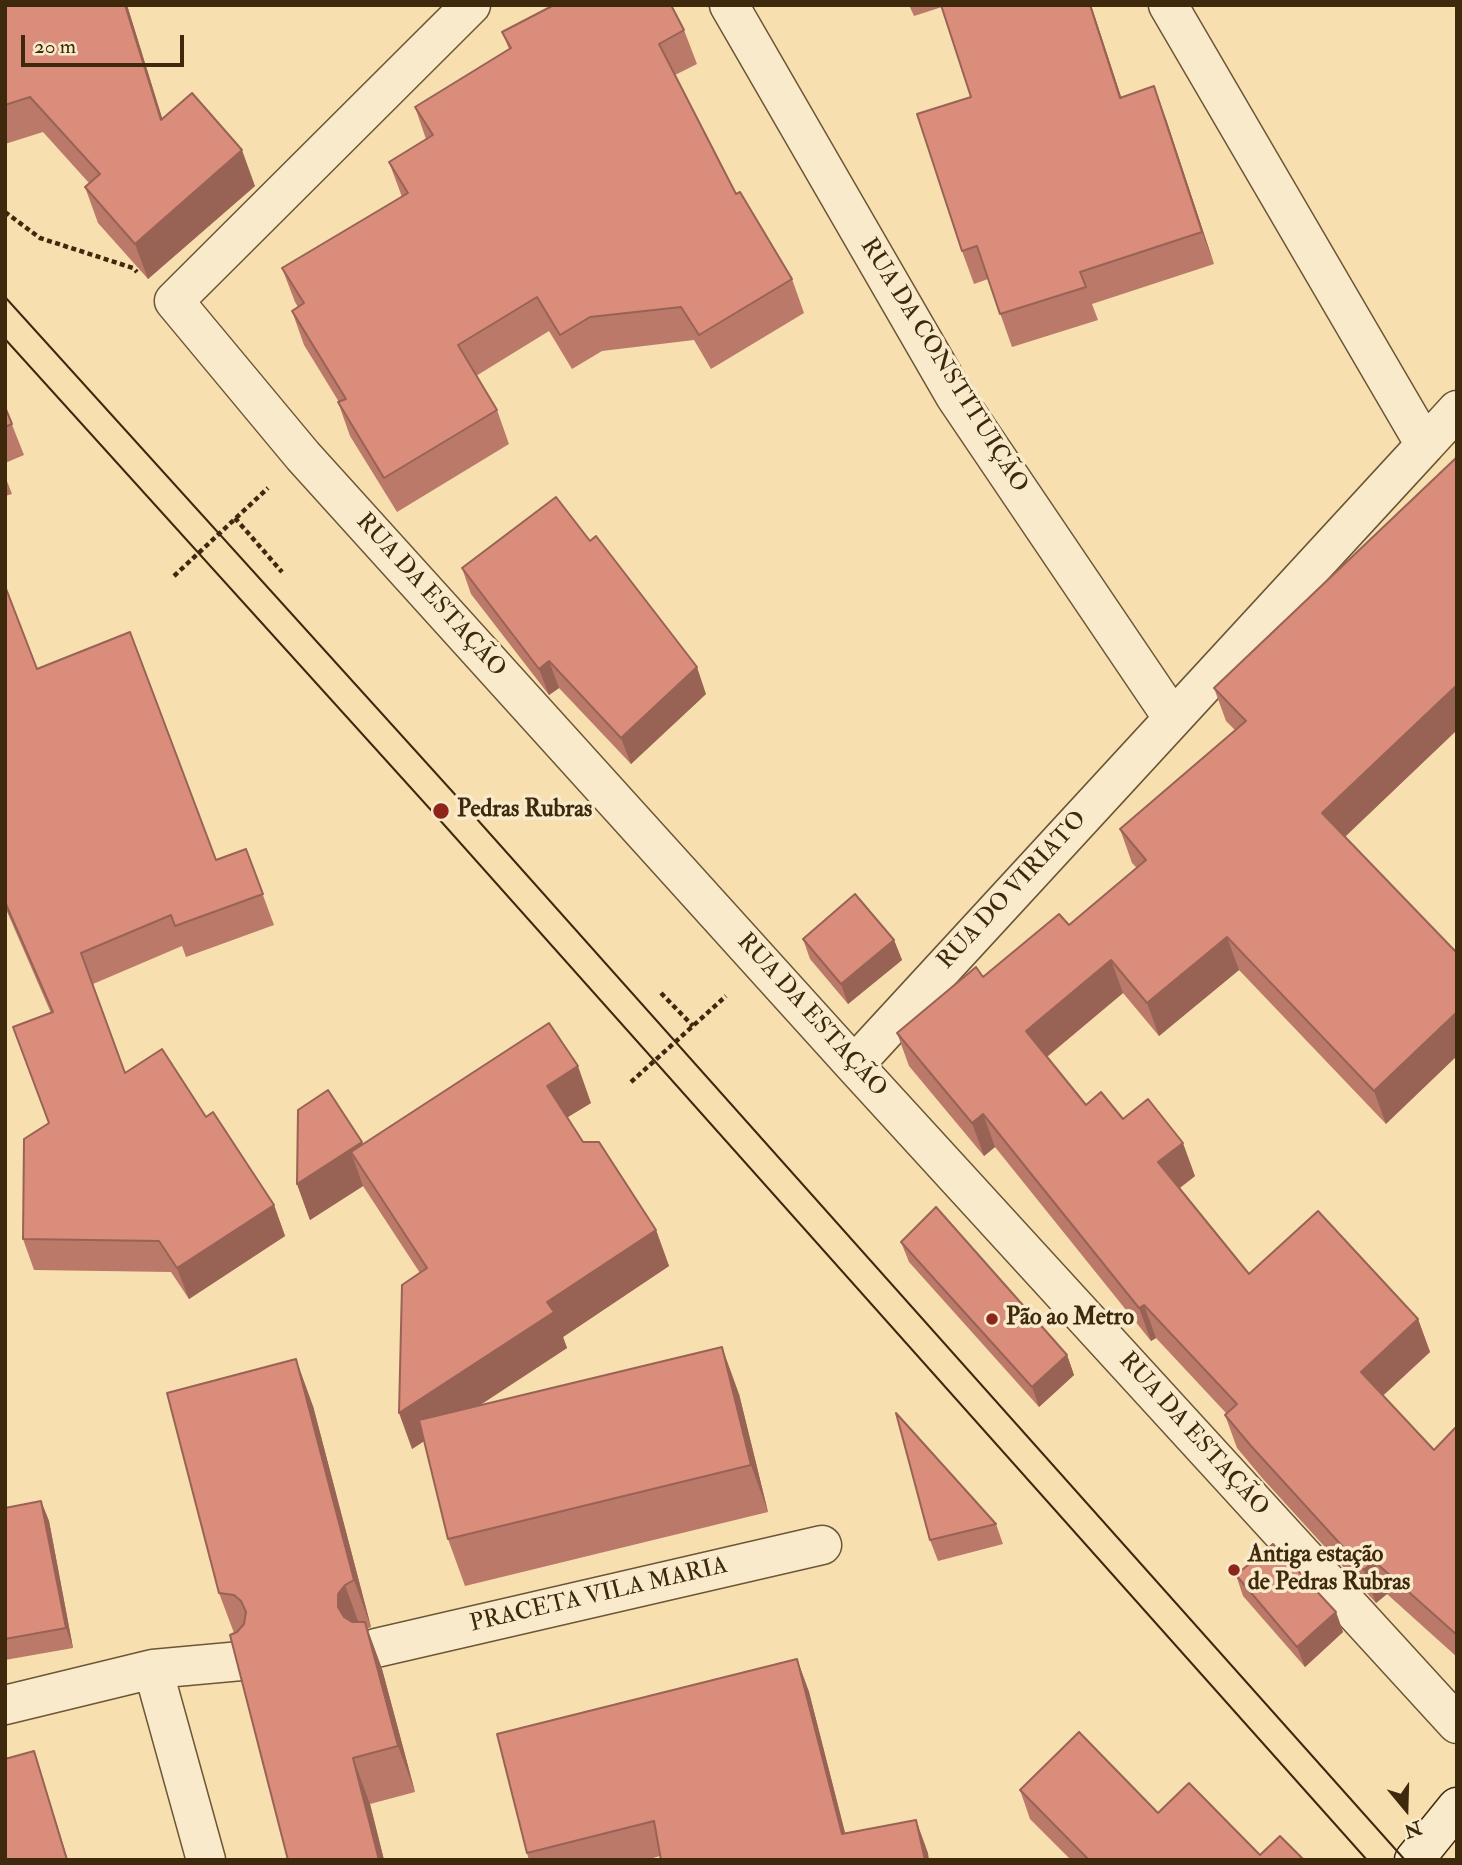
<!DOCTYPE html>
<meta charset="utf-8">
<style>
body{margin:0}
#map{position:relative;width:1462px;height:1865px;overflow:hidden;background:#f7dfb0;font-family:"IM FELL Double Pica",serif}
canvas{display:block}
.frame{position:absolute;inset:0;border:7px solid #3e290d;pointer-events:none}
.north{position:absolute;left:1371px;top:1774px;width:70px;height:70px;-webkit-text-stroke:5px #faeacc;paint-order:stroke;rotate:161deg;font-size:19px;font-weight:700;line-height:28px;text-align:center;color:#3e290d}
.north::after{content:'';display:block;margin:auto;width:24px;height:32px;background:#3e290d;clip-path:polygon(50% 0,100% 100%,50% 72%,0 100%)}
.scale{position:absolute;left:21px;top:35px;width:163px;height:32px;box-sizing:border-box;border:4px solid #3e290d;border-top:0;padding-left:9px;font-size:21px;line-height:24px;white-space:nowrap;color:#3e290d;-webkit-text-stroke:5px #faeacc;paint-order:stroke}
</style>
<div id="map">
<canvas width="1462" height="1865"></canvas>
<div class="frame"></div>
<div class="north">N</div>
<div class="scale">20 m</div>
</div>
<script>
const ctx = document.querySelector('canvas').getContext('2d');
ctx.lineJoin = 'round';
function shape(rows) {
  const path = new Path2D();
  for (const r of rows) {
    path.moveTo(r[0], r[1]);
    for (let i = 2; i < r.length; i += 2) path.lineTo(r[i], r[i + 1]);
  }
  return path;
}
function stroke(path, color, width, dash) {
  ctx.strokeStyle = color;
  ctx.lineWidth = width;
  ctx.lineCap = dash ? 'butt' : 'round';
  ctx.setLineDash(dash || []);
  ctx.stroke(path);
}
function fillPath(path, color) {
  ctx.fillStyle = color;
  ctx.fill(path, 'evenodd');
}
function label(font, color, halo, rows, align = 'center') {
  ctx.font = font + ' "IM FELL Double Pica",serif';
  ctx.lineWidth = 7;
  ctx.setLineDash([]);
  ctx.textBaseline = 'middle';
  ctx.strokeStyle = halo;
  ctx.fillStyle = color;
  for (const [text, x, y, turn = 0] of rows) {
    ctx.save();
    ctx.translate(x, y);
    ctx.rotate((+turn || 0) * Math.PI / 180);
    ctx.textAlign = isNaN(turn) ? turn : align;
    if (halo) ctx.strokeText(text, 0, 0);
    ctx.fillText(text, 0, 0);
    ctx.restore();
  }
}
const street = shape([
 [471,5,174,301,303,456,854,1065,1457,1724],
 [729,5,955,396,1172,717],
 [1425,445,1457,410],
 [854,1065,1425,445,1168,5],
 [376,1648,822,1545],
 [153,1669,206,1860],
 [5,1705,153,1669,241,1661]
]);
const secondary = shape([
 [1414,1860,1457,1807]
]);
stroke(street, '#6c5636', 41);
stroke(secondary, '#3e290d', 41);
stroke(shape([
 [5,212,40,238,133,268,137,272],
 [235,518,282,572],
 [174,576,268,488],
 [661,993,693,1026],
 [631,1082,726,996]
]), '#3e290d', 4.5, [5, 3.5]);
stroke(street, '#faeacc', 38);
stroke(secondary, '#faeacc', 38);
stroke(shape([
 [5,297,451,790,1405,1860],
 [5,339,430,809,1367,1860]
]), '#3e290d', 2);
fillPath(shape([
 [5,5,127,5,162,119,255,186,148,279,98,223,85,187,89,183,43,132,5,144],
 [909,5,1091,5,1121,97,1166,119,1214,264,1092,304,1098,320,1012,347,988,279,974,284,962,251,971,97,942,7,914,16],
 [684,30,697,64,675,75,736,194,792,279,804,313,711,369,694,340,602,351,572,369,549,331,476,376,497,410,509,444,397,512,350,436,338,402,339,402,304,345,292,311,298,307,295,302,282,268,402,197,389,162,426,139,415,107,509,49,502,32],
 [5,407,24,455,5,463],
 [1457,457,1457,730,1345,837,1386,1124,1239,970,1159,1036,1123,993,1047,1057,1086,1105,1123,1119,1195,1176,1180,1188,1249,1274,1418,1319,1430,1352,1383,1395,1434,1450,1457,1426,1457,1657,1387,1594,1376,1603,1263,1479,1237,1448,1225,1415,1226,1413,1156,1338,1151,1341,995,1147,984,1156,909,1066,897,1033,983,977,1069,925,1137,868,1132,863,1120,829,1235,730,1226,721,1214,688],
 [5,476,12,494,5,496],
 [462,568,706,694,631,764,559,688,549,695,471,594],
 [5,586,37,669,216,860,246,849,274,925,186,957,182,946,93,984,125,1073,206,1117,274,1205,285,1236,189,1299,171,1272,34,1270,23,1239,48,1123,51,1013,5,907],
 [803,939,894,940,902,960,848,1004,810,959],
 [591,1103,567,1117,583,1142,656,1230,669,1266,563,1337,567,1348,479,1406,739,1394,768,1512,465,1586,448,1539,424,1441,412,1449,420,1273,363,1186,310,1220,297,1184,363,1144],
 [901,1242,1067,1355,1074,1375,1039,1407,909,1262],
 [313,1406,371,1627,367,1629,382,1669,415,1792,370,1804,384,1860,288,1860,234,1633,219,1593],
 [41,1501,49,1521,73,1648,5,1660,5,1508],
 [996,1524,1003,1544,938,1561,930,1540],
 [1236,1575,1336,1612,1343,1632,1305,1667,1243,1596],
 [797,1659,809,1692,845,1833,916,1820,929,1860,661,1860,660,1856,646,1860,529,1860,527,1853],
 [1020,1790,1158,1813,1260,1855,1304,1860,1071,1860,1030,1819]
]), '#bb7969');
fillPath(shape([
 [125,5,127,5,174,156,161,120],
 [1090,5,1091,5,1132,130,1120,98],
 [1154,86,1166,119,1214,264,1202,232],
 [242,150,255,186,148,279,135,244],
 [549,661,559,688,549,695,539,669],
 [697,667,706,694,631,764,621,738],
 [1457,685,1457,730,1335,846,1322,813],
 [1227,937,1239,970,1159,1036,1147,1003],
 [894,940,902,960,848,1004,841,984],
 [1111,960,1123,993,1038,1064,1026,1031],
 [1457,1012,1457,1056,1386,1124,1374,1091],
 [578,1066,591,1103,560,1122,547,1086],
 [983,1114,995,1147,984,1156,972,1123],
 [362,1142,375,1178,351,1152,363,1186,310,1220,297,1184],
 [1183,1143,1195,1176,1170,1195,1158,1162],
 [274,1205,285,1236,189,1299,177,1268],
 [656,1230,669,1266,563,1337,567,1348,412,1449,399,1413,547,1302],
 [1144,1305,1156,1338,1151,1341,1139,1308],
 [1418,1319,1430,1352,1373,1405,1361,1372],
 [722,1347,739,1394,768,1512,751,1465],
 [1067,1355,1074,1375,1039,1407,1032,1387],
 [296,1359,313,1406,371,1627,354,1580],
 [41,1501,49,1521,73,1648,66,1628],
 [1374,1561,1387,1594,1376,1603,1364,1570],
 [345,1585,362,1632,355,1641,338,1607,338,1594],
 [1336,1612,1343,1632,1305,1667,1297,1647],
 [365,1622,382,1669,415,1792,398,1746],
 [797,1659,809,1692,852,1860,842,1834],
 [34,1751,40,1770,68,1860,67,1860],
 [353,1758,370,1804,384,1860,379,1860],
 [916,1820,928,1853,929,1860,925,1860]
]), '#986355');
const building = shape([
 [5,5,125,5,161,120,192,93,242,150,135,244,85,187,100,174,30,97,5,105,5,5],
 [554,5,671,5,684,30,659,44,736,194,740,192,792,279,699,335,681,307,590,317,560,335,537,297,458,345,497,410,384,478,338,402,346,399,292,311,304,303,282,268,408,193,389,162,433,135,415,107,511,48,502,32,554,5],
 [941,5,1090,5,1120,98,1154,86,1202,232,1080,272,1086,287,1000,314,977,246,962,251,917,114,971,97,941,5],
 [5,407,12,424,5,427,5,407],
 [1457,457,1457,685,1322,813,1457,953,1457,1012,1374,1091,1227,937,1147,1003,1111,960,1026,1031,1086,1105,1101,1092,1123,1119,1148,1099,1183,1143,1158,1162,1249,1274,1318,1211,1418,1319,1361,1372,1434,1450,1457,1426,1457,1635,1374,1561,1364,1570,1251,1446,1225,1415,1237,1404,1144,1305,1139,1308,983,1114,972,1123,897,1033,976,967,983,977,1059,914,1069,925,1146,860,1120,829,1246,721,1214,688,1457,457],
 [556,497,590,541,596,536,697,667,621,738,549,661,539,669,462,568,556,497],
 [5,586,37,669,130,632,216,860,246,849,263,894,175,926,171,915,81,953,125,1073,162,1049,206,1117,213,1112,274,1205,177,1268,159,1241,23,1239,24,1139,49,1123,13,1027,53,1012,5,902,5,586],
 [855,894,894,940,841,984,803,939,855,894],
 [549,1023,578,1066,547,1086,583,1142,599,1142,656,1230,547,1302,554,1312,399,1413,402,1285,427,1268,351,1152,549,1023],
 [328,1090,362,1142,297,1184,298,1110,328,1090],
 [936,1207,1067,1355,1032,1387,901,1242,936,1207],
 [722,1347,751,1465,448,1539,419,1420,722,1347],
 [296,1359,354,1580,345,1585,338,1594,338,1607,344,1617,352,1622,365,1622,398,1746,353,1758,379,1860,288,1860,230,1635,237,1632,244,1624,246,1612,241,1601,234,1595,219,1593,167,1393,296,1359],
 [896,1413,996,1524,930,1540,896,1413],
 [41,1501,66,1628,5,1639,5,1508,41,1501],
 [1273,1544,1336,1612,1297,1647,1236,1575,1273,1544],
 [797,1659,842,1834,916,1820,925,1860,661,1860,654,1821,527,1853,497,1734,797,1659],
 [1079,1732,1158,1813,1189,1783,1260,1855,1280,1836,1304,1860,1087,1860,1088,1859,1020,1790,1079,1732],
 [34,1751,67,1860,5,1860,5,1759,34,1751]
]);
fillPath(building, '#d98d7a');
stroke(building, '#986355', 2);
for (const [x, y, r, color] of [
 [441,811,9,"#8f2418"],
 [992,1319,7,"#8f2418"],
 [1234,1570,7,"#8f2418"]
]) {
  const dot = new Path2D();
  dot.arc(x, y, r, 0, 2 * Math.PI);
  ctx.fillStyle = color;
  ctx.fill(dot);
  stroke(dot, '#faeacc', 2.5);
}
label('24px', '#3e290d', '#faeacc', [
 ["RUA DA CONSTITUIÇÃO",943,366,58],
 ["RUA DA ESTAÇÃO",430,596,48],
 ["RUA DO VIRIATO",1013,891,-47],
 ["RUA DA ESTAÇÃO",811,1016,48],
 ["RUA DA ESTAÇÃO",1193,1435,48],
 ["PRACETA VILA MARIA",599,1596,-13]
]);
label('bold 24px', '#3e290d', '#faeacc', [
 ["Pedras Rubras",457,811],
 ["Pão ao Metro",1006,1319],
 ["Antiga estação",1248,1556],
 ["de Pedras Rubras",1248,1584]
], 'left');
</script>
